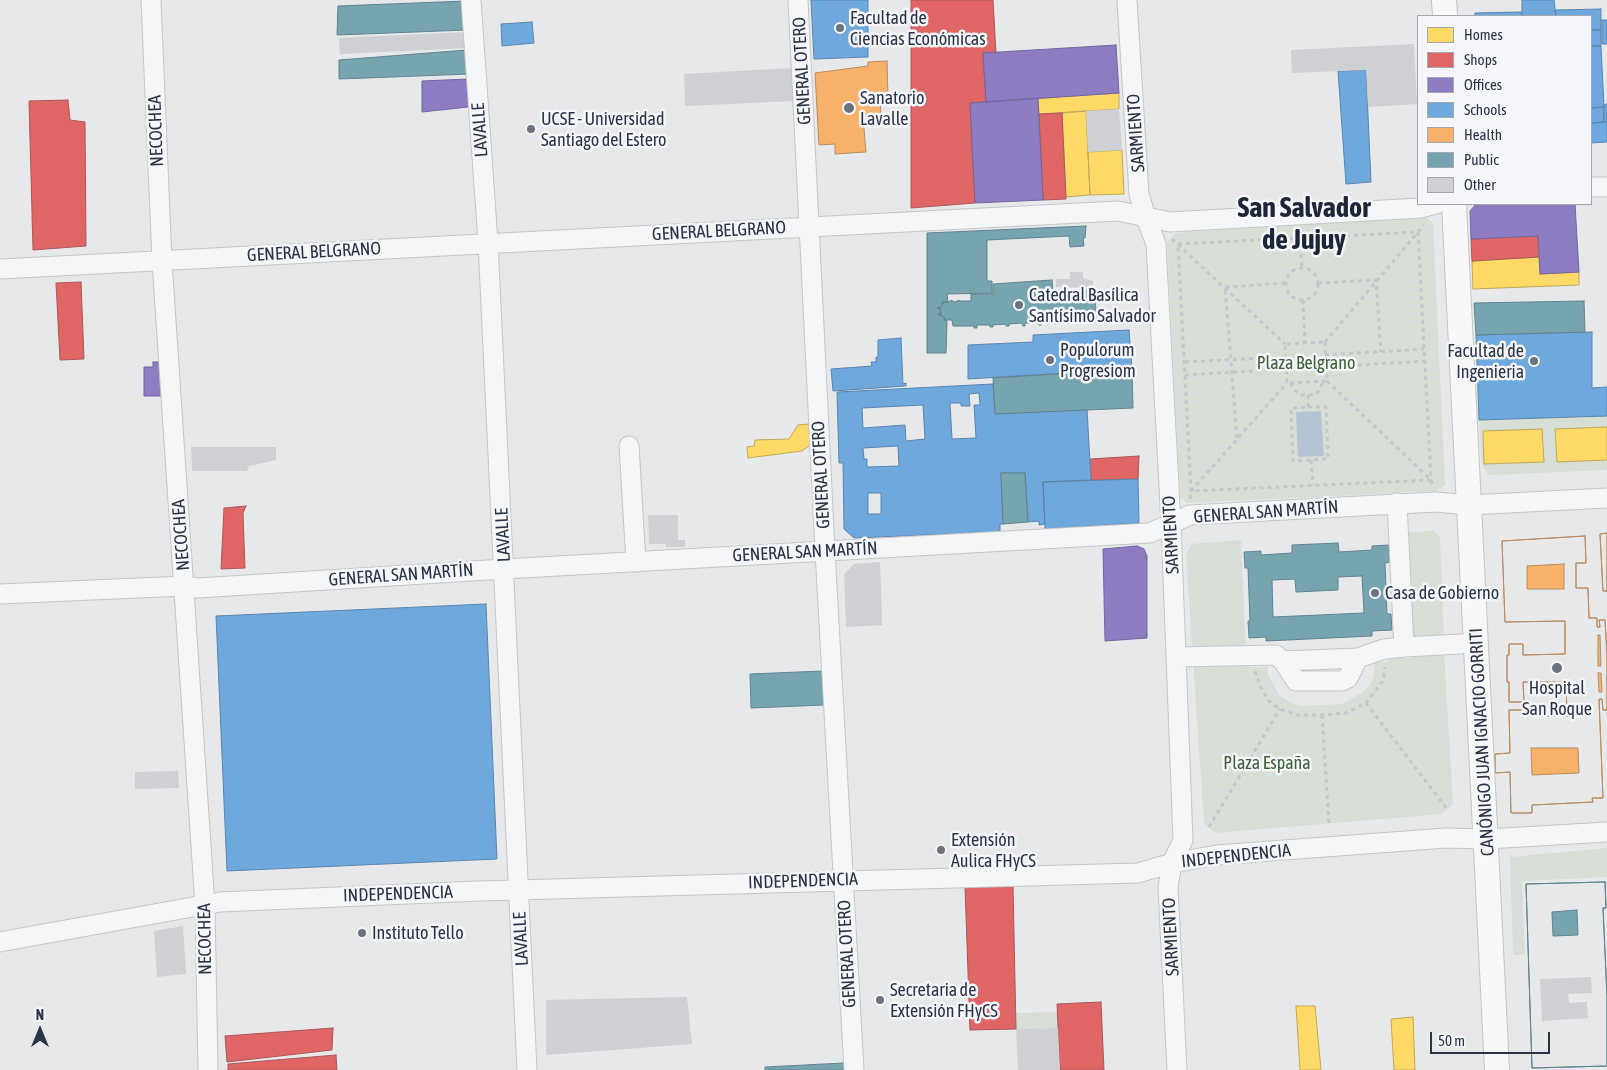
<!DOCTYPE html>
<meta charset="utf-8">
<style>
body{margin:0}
#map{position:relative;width:1607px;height:1070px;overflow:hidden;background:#e6e8ea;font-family:"Asap Condensed",sans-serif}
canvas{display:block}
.legend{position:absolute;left:1417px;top:15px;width:175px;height:190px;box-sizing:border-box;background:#f4f6f9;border:1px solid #a4a8b1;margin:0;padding:6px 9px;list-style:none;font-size:15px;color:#2b3445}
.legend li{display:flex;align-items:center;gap:10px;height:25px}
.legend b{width:25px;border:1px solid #a4a8b1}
.north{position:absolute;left:15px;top:1005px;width:50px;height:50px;-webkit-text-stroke:4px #f4f6f9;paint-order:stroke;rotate:0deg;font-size:14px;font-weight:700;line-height:20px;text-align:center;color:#2b3445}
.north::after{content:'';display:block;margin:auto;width:18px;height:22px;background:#2b3445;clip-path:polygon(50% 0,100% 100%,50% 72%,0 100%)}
.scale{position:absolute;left:1430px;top:1032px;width:120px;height:22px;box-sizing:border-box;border:2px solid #2b3445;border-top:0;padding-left:6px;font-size:15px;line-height:18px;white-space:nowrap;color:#2b3445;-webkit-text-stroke:4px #f4f6f9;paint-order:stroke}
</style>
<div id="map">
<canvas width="1607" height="1070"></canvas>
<ul class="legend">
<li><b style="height:14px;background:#ffd966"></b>Homes</li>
<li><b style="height:14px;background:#e06666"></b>Shops</li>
<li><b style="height:14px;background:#8e7cc3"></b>Offices</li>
<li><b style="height:14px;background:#6fa8dc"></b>Schools</li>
<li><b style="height:14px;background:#f6b26b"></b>Health</li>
<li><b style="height:14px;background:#76a5af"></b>Public</li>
<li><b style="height:14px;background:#ced0d3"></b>Other</li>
</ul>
<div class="north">N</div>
<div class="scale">50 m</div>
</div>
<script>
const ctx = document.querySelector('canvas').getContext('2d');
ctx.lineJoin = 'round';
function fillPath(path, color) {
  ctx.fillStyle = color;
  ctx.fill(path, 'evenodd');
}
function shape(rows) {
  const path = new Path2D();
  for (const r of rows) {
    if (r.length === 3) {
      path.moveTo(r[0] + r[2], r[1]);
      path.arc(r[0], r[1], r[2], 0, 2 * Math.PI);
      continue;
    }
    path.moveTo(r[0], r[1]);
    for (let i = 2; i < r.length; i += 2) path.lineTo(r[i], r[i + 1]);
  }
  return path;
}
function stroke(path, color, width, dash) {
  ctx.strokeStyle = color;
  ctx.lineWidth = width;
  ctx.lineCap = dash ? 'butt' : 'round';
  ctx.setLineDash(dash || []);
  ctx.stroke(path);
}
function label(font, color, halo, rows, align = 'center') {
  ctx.font = font + ' "Asap Condensed",sans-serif';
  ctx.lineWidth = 5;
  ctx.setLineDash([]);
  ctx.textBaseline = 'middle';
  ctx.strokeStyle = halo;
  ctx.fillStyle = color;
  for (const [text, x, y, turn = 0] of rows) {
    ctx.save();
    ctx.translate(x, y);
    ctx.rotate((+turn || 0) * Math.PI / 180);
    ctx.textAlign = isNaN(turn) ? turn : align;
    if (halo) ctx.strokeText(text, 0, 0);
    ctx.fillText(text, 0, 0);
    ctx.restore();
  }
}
fillPath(shape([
 [1424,215,1433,223,1445,485,1437,491,1187,503,1180,497,1167,242,1176,233],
 [1607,416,1607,470,1489,475,1482,466,1479,420],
 [1434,531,1440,538,1445,670,1453,804,1442,814,1215,833,1204,823,1186,555,1192,544,1241,540,1246,656,1249,667,1268,667,1268,674,1279,695,1293,704,1302,706,1342,704,1360,694,1369,686,1374,677,1375,662,1388,662,1388,658,1411,658,1405,532],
 [1607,848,1607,877,1522,881,1525,955,1513,955,1510,857],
 [1057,1012,1058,1028,1016,1029,1016,1013]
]), '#d6ded6');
fillPath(shape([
 [1321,411,1324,456,1298,457,1296,412]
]), '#b4c4d5');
const homes = shape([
 [1119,93,1119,109,1039,114,1038,98,1119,93],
 [1086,111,1090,195,1066,197,1062,113,1086,111],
 [1122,150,1124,194,1090,195,1088,152,1122,150],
 [1539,257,1540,274,1579,272,1579,285,1473,289,1472,261,1539,257],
 [809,424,810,445,802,451,748,458,747,447,754,446,755,440,789,439,798,425,809,424],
 [1607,427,1607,460,1557,462,1555,429,1607,427],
 [1542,429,1544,462,1484,464,1483,431,1542,429],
 [1296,1006,1315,1006,1321,1070,1300,1070,1296,1006],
 [1413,1017,1415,1070,1394,1070,1391,1019,1413,1017]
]);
fillPath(homes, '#ffd966');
stroke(homes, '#bfa85c', 1);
const shops = shape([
 [911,0,993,0,996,53,983,53,986,102,970,103,975,203,911,208,911,0],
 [68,100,70,120,85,122,86,246,33,250,29,101,68,100],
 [1062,113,1066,199,1043,200,1039,114,1062,113],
 [1538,236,1539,257,1472,261,1471,239,1538,236],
 [81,282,84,359,60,360,56,283,81,282],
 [1139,456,1138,479,1091,480,1090,459,1139,456],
 [246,506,243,513,245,568,221,569,224,508,246,506],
 [1013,886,1016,1029,970,1030,965,887,1013,886],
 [1101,1002,1104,1070,1060,1070,1057,1004,1101,1002],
 [333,1028,332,1050,227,1062,225,1036,333,1028],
 [336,1055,337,1070,228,1070,228,1064,336,1055]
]);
fillPath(shops, '#e06666');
stroke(shops, '#aa575c', 1);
const offices = shape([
 [1116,45,1119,93,986,102,983,53,1116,45],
 [468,79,468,107,422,112,422,81,468,79],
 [1038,98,1043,200,975,203,970,103,1038,98],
 [1476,204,1575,204,1579,272,1540,274,1538,236,1471,239,1470,211,1476,204],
 [153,362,164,362,163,396,144,396,144,367,153,367,153,362],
 [1137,546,1144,549,1147,556,1147,638,1105,641,1103,549,1137,546]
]);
fillPath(offices, '#8e7cc3');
stroke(offices, '#70669d', 1);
const schools = shape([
 [811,0,868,0,868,57,814,59,811,0],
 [1522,0,1554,0,1556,16,1522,16,1522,0],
 [1601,9,1601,30,1591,30,1591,16,1556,16,1555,10,1601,9],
 [1521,12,1522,16,1475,16,1475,13,1521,12],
 [1602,20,1607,20,1607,44,1602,44,1602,20],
 [532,22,534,43,502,46,501,24,532,22],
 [1591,30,1601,30,1601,46,1591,46,1591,30],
 [1591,46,1601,46,1604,107,1591,108,1591,46],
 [1366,70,1371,182,1346,184,1338,71,1366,70],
 [1607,104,1607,122,1604,122,1603,105,1607,104],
 [1604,107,1604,122,1591,123,1591,108,1604,107],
 [1604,122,1607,122,1607,142,1591,143,1591,123,1604,122],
 [1129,330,1132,369,968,379,968,345,1033,342,1033,335,1129,330],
 [1592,332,1592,388,1607,387,1607,416,1479,420,1476,335,1592,332],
 [901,338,903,384,906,383,906,386,833,391,831,369,872,366,871,362,876,362,876,357,878,357,878,340,901,338],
 [993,384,995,414,1087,409,1091,480,1043,482,1045,524,1039,525,1039,521,1028,522,1025,473,1001,473,1003,524,1000,524,1000,532,854,538,844,529,843,463,839,463,837,392,993,384],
 [979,393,980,405,974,405,976,438,952,439,950,403,961,403,961,406,970,406,969,394,979,393],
 [923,405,925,439,906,441,905,425,863,428,862,408,923,405],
 [898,446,899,466,867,467,867,459,864,459,863,448,898,446],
 [868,493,881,493,881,514,868,514,868,493],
 [1138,479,1139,523,1045,529,1043,482,1138,479],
 [486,604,497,859,227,871,216,616,486,604]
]);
fillPath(schools, '#6fa8dc');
stroke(schools, '#5b85af', 1);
const health = shape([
 [887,61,888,99,880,100,881,115,863,116,866,152,835,154,835,144,819,145,815,73,868,66,868,62,887,61],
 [1607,533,1607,591,1603,591,1600,534,1607,533],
 [1607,533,1607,591,1603,591,1600,534,1607,533],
 [1585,536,1586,563,1576,563,1576,588,1588,588,1589,618,1597,618,1597,627,1600,627,1599,620,1605,620,1607,654,1607,710,1603,710,1602,699,1599,699,1603,798,1592,798,1593,802,1532,805,1532,813,1511,813,1510,772,1495,773,1495,754,1510,753,1509,710,1530,710,1530,716,1577,716,1577,713,1567,713,1566,682,1523,682,1524,702,1509,702,1509,682,1507,682,1507,655,1509,655,1509,644,1523,644,1523,655,1565,654,1565,621,1505,622,1502,541,1585,536],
 [1564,564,1564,589,1527,589,1527,566,1564,564],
 [1598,635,1600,635,1601,666,1598,666,1598,635],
 [1598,673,1601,673,1602,692,1599,692,1598,673],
 [1531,748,1578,748,1579,773,1532,775,1531,748],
 [1585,536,1586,563,1576,563,1576,588,1588,588,1589,618,1597,618,1597,627,1600,627,1599,620,1605,620,1607,654,1607,710,1603,710,1602,699,1599,699,1603,798,1592,798,1593,802,1532,805,1532,813,1511,813,1510,772,1495,773,1495,754,1510,753,1509,710,1530,710,1530,716,1577,716,1577,713,1567,713,1566,682,1523,682,1524,702,1509,702,1509,682,1507,682,1507,655,1509,655,1509,644,1523,644,1523,655,1565,654,1565,621,1505,622,1502,541,1585,536]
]);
fillPath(health, '#f6b26b');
stroke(health, '#b98c60', 1);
const public = shape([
 [466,1,467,30,337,35,338,6,466,1],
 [467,50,470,74,339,79,339,60,467,50],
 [1086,226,1085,238,1083,238,1084,246,1070,247,1069,236,987,240,987,281,992,281,992,293,947,294,948,302,942,302,943,304,941,307,937,308,940,308,941,314,938,314,939,316,941,315,945,318,944,320,947,321,946,353,927,353,927,233,1086,226],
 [1052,280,1053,291,1094,289,1097,320,1057,322,1057,324,1055,324,1054,322,1041,322,1041,325,1039,325,1038,323,1025,323,1025,326,1023,326,1022,323,1009,324,1009,326,1006,326,1006,324,993,325,993,327,990,327,990,325,977,325,977,328,974,328,974,326,953,326,952,320,944,320,945,318,938,314,941,314,940,308,937,308,941,307,943,304,942,302,948,302,952,300,953,302,958,301,958,300,960,301,971,301,971,294,993,294,993,284,1052,280],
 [1584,301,1585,332,1476,335,1474,303,1584,301],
 [1132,369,1133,408,995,414,993,378,1132,369],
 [1001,473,1025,473,1028,522,1003,524,1001,473],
 [1338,543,1339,552,1372,550,1372,546,1389,545,1390,562,1385,563,1387,614,1391,614,1392,630,1372,631,1372,636,1266,641,1266,637,1249,638,1248,621,1250,621,1248,568,1245,568,1244,552,1261,551,1261,555,1292,553,1292,545,1338,543],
 [1362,576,1364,613,1273,617,1272,580,1295,579,1296,592,1338,590,1338,577,1362,576],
 [823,671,824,705,751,708,750,674,823,671],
 [1605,882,1606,908,1603,908,1607,996,1607,1066,1532,1068,1526,884,1605,882],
 [1577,910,1578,935,1553,936,1552,912,1577,910],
 [1605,882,1606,908,1603,908,1607,996,1607,1066,1532,1068,1526,884,1605,882],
 [844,1063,844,1070,765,1070,765,1067,844,1063]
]);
fillPath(public, '#76a5af');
stroke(public, '#60838f', 1);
fillPath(shape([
 [467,32,468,48,340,54,339,38],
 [1414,44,1417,104,1368,107,1366,70,1292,73,1291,50],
 [792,68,794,101,685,106,684,74],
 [1119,109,1122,150,1088,152,1086,111],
 [1070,272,1083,272,1083,278,1093,281,1093,288,1056,287,1056,279,1070,279],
 [191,447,276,447,276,460,249,466,247,471,192,471],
 [648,515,678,515,678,540,685,540,685,547,666,547,666,544,649,544],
 [880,562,882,625,846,627,844,574,854,564],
 [178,771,179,788,135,789,135,772],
 [183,926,186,974,157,977,154,931],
 [1591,977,1592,993,1568,994,1569,1003,1587,1002,1588,1018,1542,1021,1540,979],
 [687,997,692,1044,546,1055,546,1000],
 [1058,1028,1060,1070,1018,1070,1016,1029]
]), '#ced0d3');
const minor = shape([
 [151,0,162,261,205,906,208,1070],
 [471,0,488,242,527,1070],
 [798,0,825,551,854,1070],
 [1127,0,1139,194,1146,218,1156,244,1171,524,1183,840,1172,863,1168,887,1177,1070],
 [1591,187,1607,187],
 [0,269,1118,211,1170,222,1420,208,1436,204],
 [629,446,636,562],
 [0,594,185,586,198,588,504,569,1150,533,1190,515,1436,502,1469,505,1607,498],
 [1404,647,1461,644],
 [1176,657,1276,655,1283,661,1296,681,1342,681,1348,678,1358,658,1384,649,1404,647,1397,503],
 [1283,661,1358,658],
 [0,942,220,902,478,891,1138,873,1172,863,1217,855,1446,838,1487,839,1607,832]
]);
const major = shape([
 [1444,0,1445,16],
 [1454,204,1497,1070]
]);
stroke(minor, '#c4c6c8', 21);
stroke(major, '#c2c5c8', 26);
stroke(shape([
 [1418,232,1431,480,1191,491,1178,244,1418,232],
 [1300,238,1302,268],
 [1172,239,1285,344],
 [1302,284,16],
 [1318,283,1376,280,1381,352],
 [1303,300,1305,343],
 [1325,342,1424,225],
 [1325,342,1327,381,1287,383,1285,344,1325,342],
 [1325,355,1424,349],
 [1185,362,1285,357],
 [1326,367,1425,361],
 [1185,375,1286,369],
 [1327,381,1431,480,1433,486],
 [1291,383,1294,390,1301,395,1308,395,1316,394,1320,389,1323,382],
 [1308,395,1308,407],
 [1308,407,1326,407,1328,459,1293,461,1291,408,1308,407],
 [1237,438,1225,287,1286,283],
 [1311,460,1313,485],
 [1190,499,1191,491,1287,383],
 [1255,671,1260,686,1269,701,1280,709,1298,715,1322,715,1346,713,1366,703,1383,681,1385,667],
 [1366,703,1447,809],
 [1322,715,1329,823],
 [1209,827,1280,709]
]), '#c5c6ca', 3, [4, 4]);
stroke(minor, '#f5f6f7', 19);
stroke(major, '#f8f8f8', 24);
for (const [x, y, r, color] of [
 [840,28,5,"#6c737f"],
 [849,108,6,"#6c737f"],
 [531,129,5,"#6c737f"],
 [1019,305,5,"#6c737f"],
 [1050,360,5,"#6c737f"],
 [1534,361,5,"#6c737f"],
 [1375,593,5,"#6c737f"],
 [1557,668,6,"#6c737f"],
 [941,850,5,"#6c737f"],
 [362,933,5,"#6c737f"],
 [880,1000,5,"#6c737f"]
]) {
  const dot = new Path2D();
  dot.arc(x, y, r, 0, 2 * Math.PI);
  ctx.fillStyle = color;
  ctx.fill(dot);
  stroke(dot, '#f4f6f9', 2);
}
label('18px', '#2b3445', '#f4f6f9', [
 ["Facultad de",850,18],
 ["Ciencias Económicas",850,39],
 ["Sanatorio",860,98],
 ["Lavalle",860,119],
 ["UCSE - Universidad",541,119],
 ["Santiago del Estero",541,140],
 ["Catedral Basílica",1029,295],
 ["Santísimo Salvador",1029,316],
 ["Populorum",1060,350],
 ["Progresiom",1060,371],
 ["Facultad de",1524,351,"right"],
 ["Ingenieria",1524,372,"right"],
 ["Casa de Gobierno",1385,593],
 ["Hospital",1557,688,"center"],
 ["San Roque",1557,709,"center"],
 ["Extensión",951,840],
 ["Aulica FHyCS",951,861],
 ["Instituto Tello",372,933],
 ["Secretaria de",890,990],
 ["Extensión FHyCS",890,1011]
], 'left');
label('18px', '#2b3445', '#f4f6f9', [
 ["GENERAL OTERO",802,71,-93],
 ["LAVALLE",480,130,-94],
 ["NECOCHEA",156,131,-92],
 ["SARMIENTO",1136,133,-94],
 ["GENERAL BELGRANO",719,231,-3],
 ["GENERAL BELGRANO",314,252,-3],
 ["GENERAL OTERO",821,475,-93],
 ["GENERAL SAN MARTÍN",1266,512,-4],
 ["NECOCHEA",181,535,-94],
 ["LAVALLE",503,535,-93],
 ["SARMIENTO",1171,535,-93],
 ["GENERAL SAN MARTÍN",805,552,-3],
 ["GENERAL SAN MARTÍN",401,575,-4],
 ["CANÓNIGO JUAN IGNACIO GORRITI",1482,742,-93],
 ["INDEPENDENCIA",1236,856,-6],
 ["INDEPENDENCIA",803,881,-2],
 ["INDEPENDENCIA",398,894,-2],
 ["SARMIENTO",1171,937,-93],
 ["NECOCHEA",205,939,-91],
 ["LAVALLE",521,939,-93],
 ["GENERAL OTERO",847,954,-93]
]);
label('18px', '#3f6138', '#f4f6f9', [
 ["Plaza Belgrano",1306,363],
 ["Plaza España",1267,763]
]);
label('bold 28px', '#1d2536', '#f4f6f9', [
 ["San Salvador",1304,208],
 ["de Jujuy",1304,240]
]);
</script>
